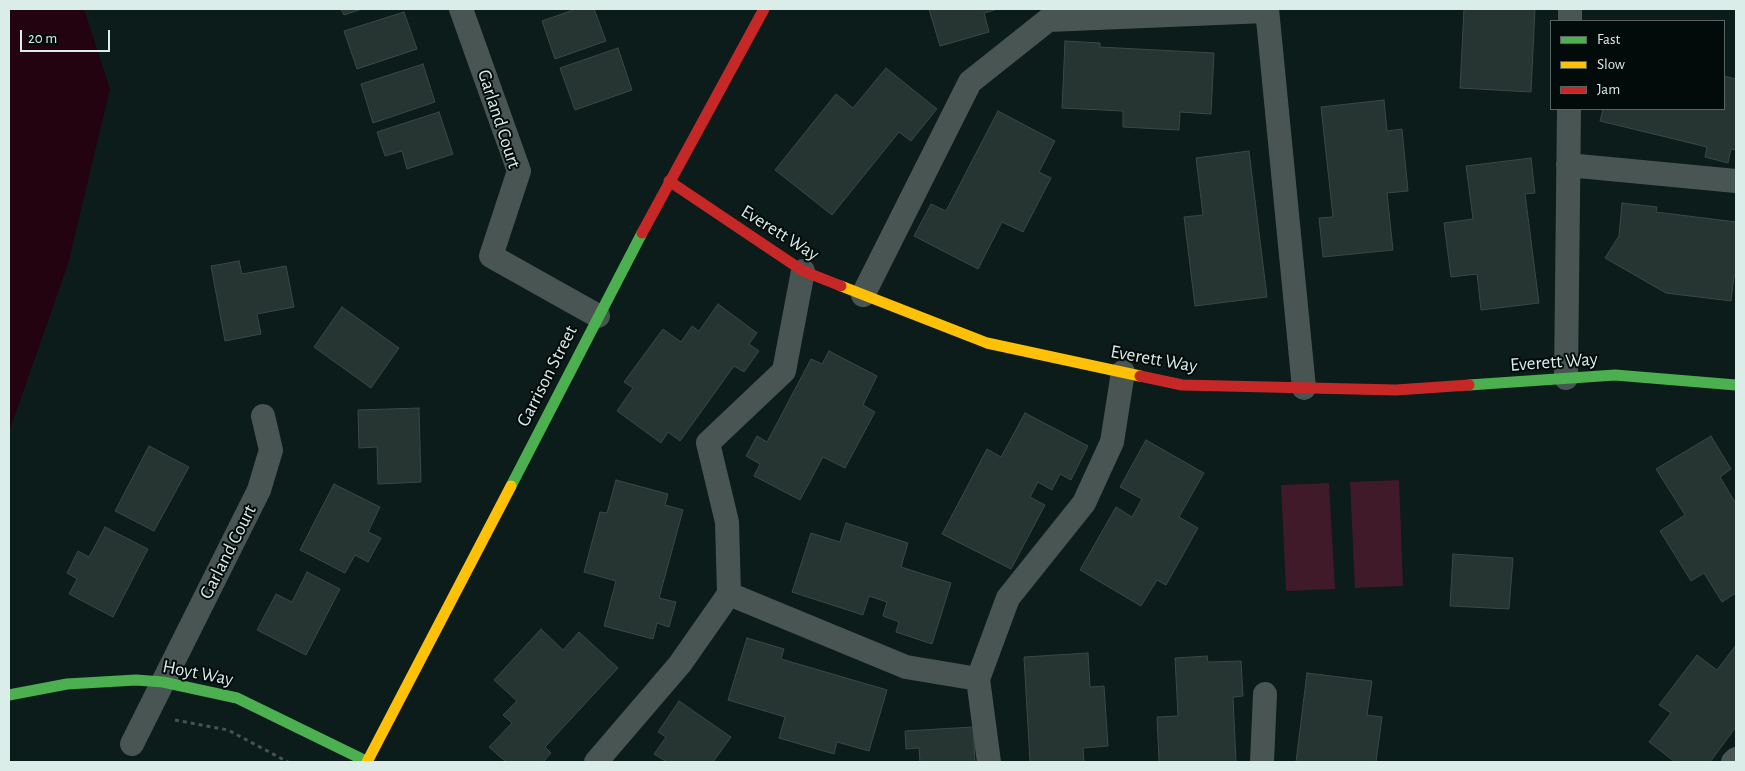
<!DOCTYPE html>
<style>
body{margin:0}
#map{position:relative;width:1745px;height:771px;overflow:hidden;background:#0b1c1a;font-family:"Alegreya Sans",sans-serif}
canvas{display:block}
.frame{position:absolute;inset:0;border:10px solid #dbede9;pointer-events:none}
.legend{position:absolute;left:1550px;top:20px;width:175px;height:90px;box-sizing:border-box;background:#020b09;border:1px solid #596563;margin:0;padding:6px 9px;list-style:none;font-size:15px;color:#dbede9}
.legend li{display:flex;align-items:center;gap:10px;height:25px}
.legend b{width:25px;border:1px solid #596563}
.scale{position:absolute;left:20px;top:30px;width:90px;height:22px;box-sizing:border-box;border:2px solid #dbede9;border-top:0;padding-left:6px;font-size:15px;line-height:18px;white-space:nowrap;color:#dbede9;-webkit-text-stroke:4px #020b09;paint-order:stroke}
</style>
<div id="map">
<canvas width="1745" height="771"></canvas>
<div class="frame"></div>
<ul class="legend">
<li><b style="height:6px;background:#4caf50"></b>Fast</li>
<li><b style="height:6px;background:#ffc107"></b>Slow</li>
<li><b style="height:6px;background:#c62828"></b>Jam</li>
</ul>
<div class="scale">20 m</div>
</div>
<script>
const ctx = document.querySelector('canvas').getContext('2d');
ctx.lineJoin = 'round';
function fillPath(path, color) {
  ctx.fillStyle = color;
  ctx.fill(path, 'evenodd');
}
function shape(rows) {
  const path = new Path2D();
  for (const r of rows) {
    path.moveTo(r[0], r[1]);
    for (let i = 2; i < r.length; i += 2) path.lineTo(r[i], r[i + 1]);
  }
  return path;
}
function stroke(path, color, width, dash) {
  ctx.strokeStyle = color;
  ctx.lineWidth = width;
  ctx.lineCap = dash ? 'butt' : 'round';
  ctx.setLineDash(dash || []);
  ctx.stroke(path);
}
function label(font, color, halo, rows, align = 'center') {
  ctx.font = font + ' "Alegreya Sans",sans-serif';
  ctx.lineWidth = 4;
  ctx.setLineDash([]);
  ctx.textBaseline = 'middle';
  ctx.strokeStyle = halo;
  ctx.fillStyle = color;
  for (const [text, x, y, turn = 0] of rows) {
    ctx.save();
    ctx.translate(x, y);
    ctx.rotate((+turn || 0) * Math.PI / 180);
    ctx.textAlign = isNaN(turn) ? turn : align;
    if (halo) ctx.strokeText(text, 0, 0);
    ctx.fillText(text, 0, 0);
    ctx.restore();
  }
}
fillPath(shape([
 [1399,480,1403,586,1355,588,1350,482],
 [1329,483,1335,589,1286,591,1281,485]
]), '#401a29');
fillPath(shape([
 [9,9,84,9,110,89,68,264,9,432]
]), '#23030f');
const building = shape([
 [341,9,362,9,344,15,341,9],
 [576,9,594,9,606,41,555,59,542,21,576,9],
 [929,9,998,9,984,13,989,32,940,46,929,9],
 [1464,9,1535,9,1531,92,1460,88,1464,9],
 [404,12,417,49,357,69,344,31,404,12],
 [1065,41,1100,43,1100,47,1214,53,1211,114,1180,112,1179,130,1123,127,1123,111,1062,108,1065,41],
 [618,48,632,90,575,110,560,68,618,48],
 [423,64,435,102,373,123,361,84,423,64],
 [886,68,937,109,911,141,899,132,832,215,775,170,836,94,853,108,886,68],
 [1724,76,1736,79,1736,150,1731,149,1728,163,1705,157,1707,147,1600,121,1603,109,1724,109,1724,76],
 [1384,100,1387,131,1402,129,1408,191,1387,193,1393,250,1323,257,1319,218,1333,217,1321,107,1384,100],
 [998,111,1055,141,1039,172,1051,178,1023,232,1002,222,978,269,914,236,931,204,946,211,998,111],
 [439,112,453,154,407,169,402,151,385,156,377,132,439,112],
 [1249,151,1267,297,1195,306,1184,217,1203,215,1196,158,1249,151],
 [1531,158,1535,193,1525,194,1539,303,1481,310,1477,274,1451,277,1444,223,1473,219,1466,166,1531,158],
 [1622,203,1657,207,1656,212,1736,222,1736,276,1734,276,1731,301,1666,293,1605,258,1619,236,1622,203],
 [239,261,242,274,286,266,294,307,257,314,261,334,225,341,211,266,239,261],
 [718,304,757,333,749,344,759,351,744,372,734,366,680,441,668,432,661,443,617,411,633,388,624,382,663,329,681,342,692,326,699,331,718,304],
 [342,307,399,348,371,388,314,347,342,307],
 [829,351,877,376,863,405,875,412,845,468,823,457,800,500,754,476,760,464,746,456,757,436,767,442,811,359,822,364,829,351],
 [419,408,421,482,378,484,377,447,359,448,358,410,419,408],
 [1025,413,1088,446,1071,480,1060,474,1052,490,1038,482,1030,497,1045,505,1011,569,942,534,987,449,1001,457,1025,413],
 [1711,436,1731,469,1720,477,1736,504,1736,593,1722,602,1704,573,1691,581,1660,531,1685,515,1656,469,1711,436],
 [1146,440,1204,473,1179,517,1198,528,1166,585,1157,580,1141,606,1080,570,1116,507,1132,517,1142,499,1120,487,1146,440],
 [149,446,189,467,154,531,115,511,149,446],
 [616,480,668,494,665,505,683,510,659,598,676,602,669,627,657,623,653,639,604,626,616,581,584,572,600,512,607,513,616,480],
 [334,484,380,507,368,532,381,538,368,562,355,555,345,573,300,550,334,484],
 [846,523,908,543,901,567,951,583,932,644,896,632,899,622,883,616,887,602,869,596,863,615,792,592,811,533,840,542,846,523],
 [105,527,148,549,113,617,69,594,77,579,67,573,78,551,89,557,105,527],
 [1453,554,1513,558,1509,609,1450,606,1453,554],
 [307,572,340,589,306,655,257,630,276,594,292,602,307,572],
 [541,629,563,650,579,632,618,668,545,747,551,753,543,762,506,762,489,747,512,723,503,715,517,701,494,680,541,629],
 [747,638,784,649,781,659,887,690,869,751,837,742,834,754,779,738,785,717,728,700,747,638],
 [1736,645,1736,727,1710,762,1675,762,1649,742,1671,713,1659,705,1697,655,1717,670,1736,645],
 [1088,653,1090,687,1104,686,1108,746,1083,748,1084,762,1030,762,1024,657,1088,653],
 [1207,656,1208,662,1241,661,1243,696,1233,697,1236,762,1159,762,1157,717,1178,716,1175,658,1207,656],
 [1307,673,1372,681,1367,715,1382,717,1376,762,1296,762,1307,673],
 [679,701,731,737,713,762,667,762,654,754,666,737,658,732,679,701],
 [973,727,975,762,920,762,919,748,906,749,905,731,973,727]
]);
fillPath(building, '#263432');
stroke(building, '#3a4846', 1);
stroke(shape([
 [175,720,228,730,288,762]
]), '#475351', 3, [4, 4]);
stroke(shape([
 [461,9,519,171,491,256,598,316],
 [1267,9,1304,388],
 [1570,21,1570,9],
 [1568,165,1736,181],
 [863,295,970,82,1048,20,1266,11],
 [1566,378,1569,109],
 [729,594,906,667,978,679],
 [132,744,259,490,271,450,263,416],
 [596,762,680,664,729,594,727,522,708,443,784,371,803,271],
 [989,762,978,679,1008,598,1084,503,1112,442,1123,372],
 [1262,762,1265,694],
 [1733,762,1736,759]
]), '#495553', 24);
stroke(shape([
 [1469,385,1615,375,1736,385],
 [511,486,642,233],
 [9,695,67,684,136,680,163,682,237,698,368,762]
]), '#4caf50', 11);
stroke(shape([
 [841,286,987,343,1140,376],
 [367,762,511,486]
]), '#ffc107', 11);
stroke(shape([
 [669,181,803,271,841,286],
 [642,233,764,9],
 [1140,376,1182,385,1396,390,1469,385]
]), '#c62828', 11);
label('19px', '#dbede9', '#020b09', [
 ["Garland Court",499,119,72],
 ["Everett Way",780,233,32],
 ["Everett Way",1154,359,10],
 ["Everett Way",1554,362,-4],
 ["Garrison Street",547,376,-63],
 ["Garland Court",228,552,-63],
 ["Hoyt Way",198,673,11]
]);
</script>
